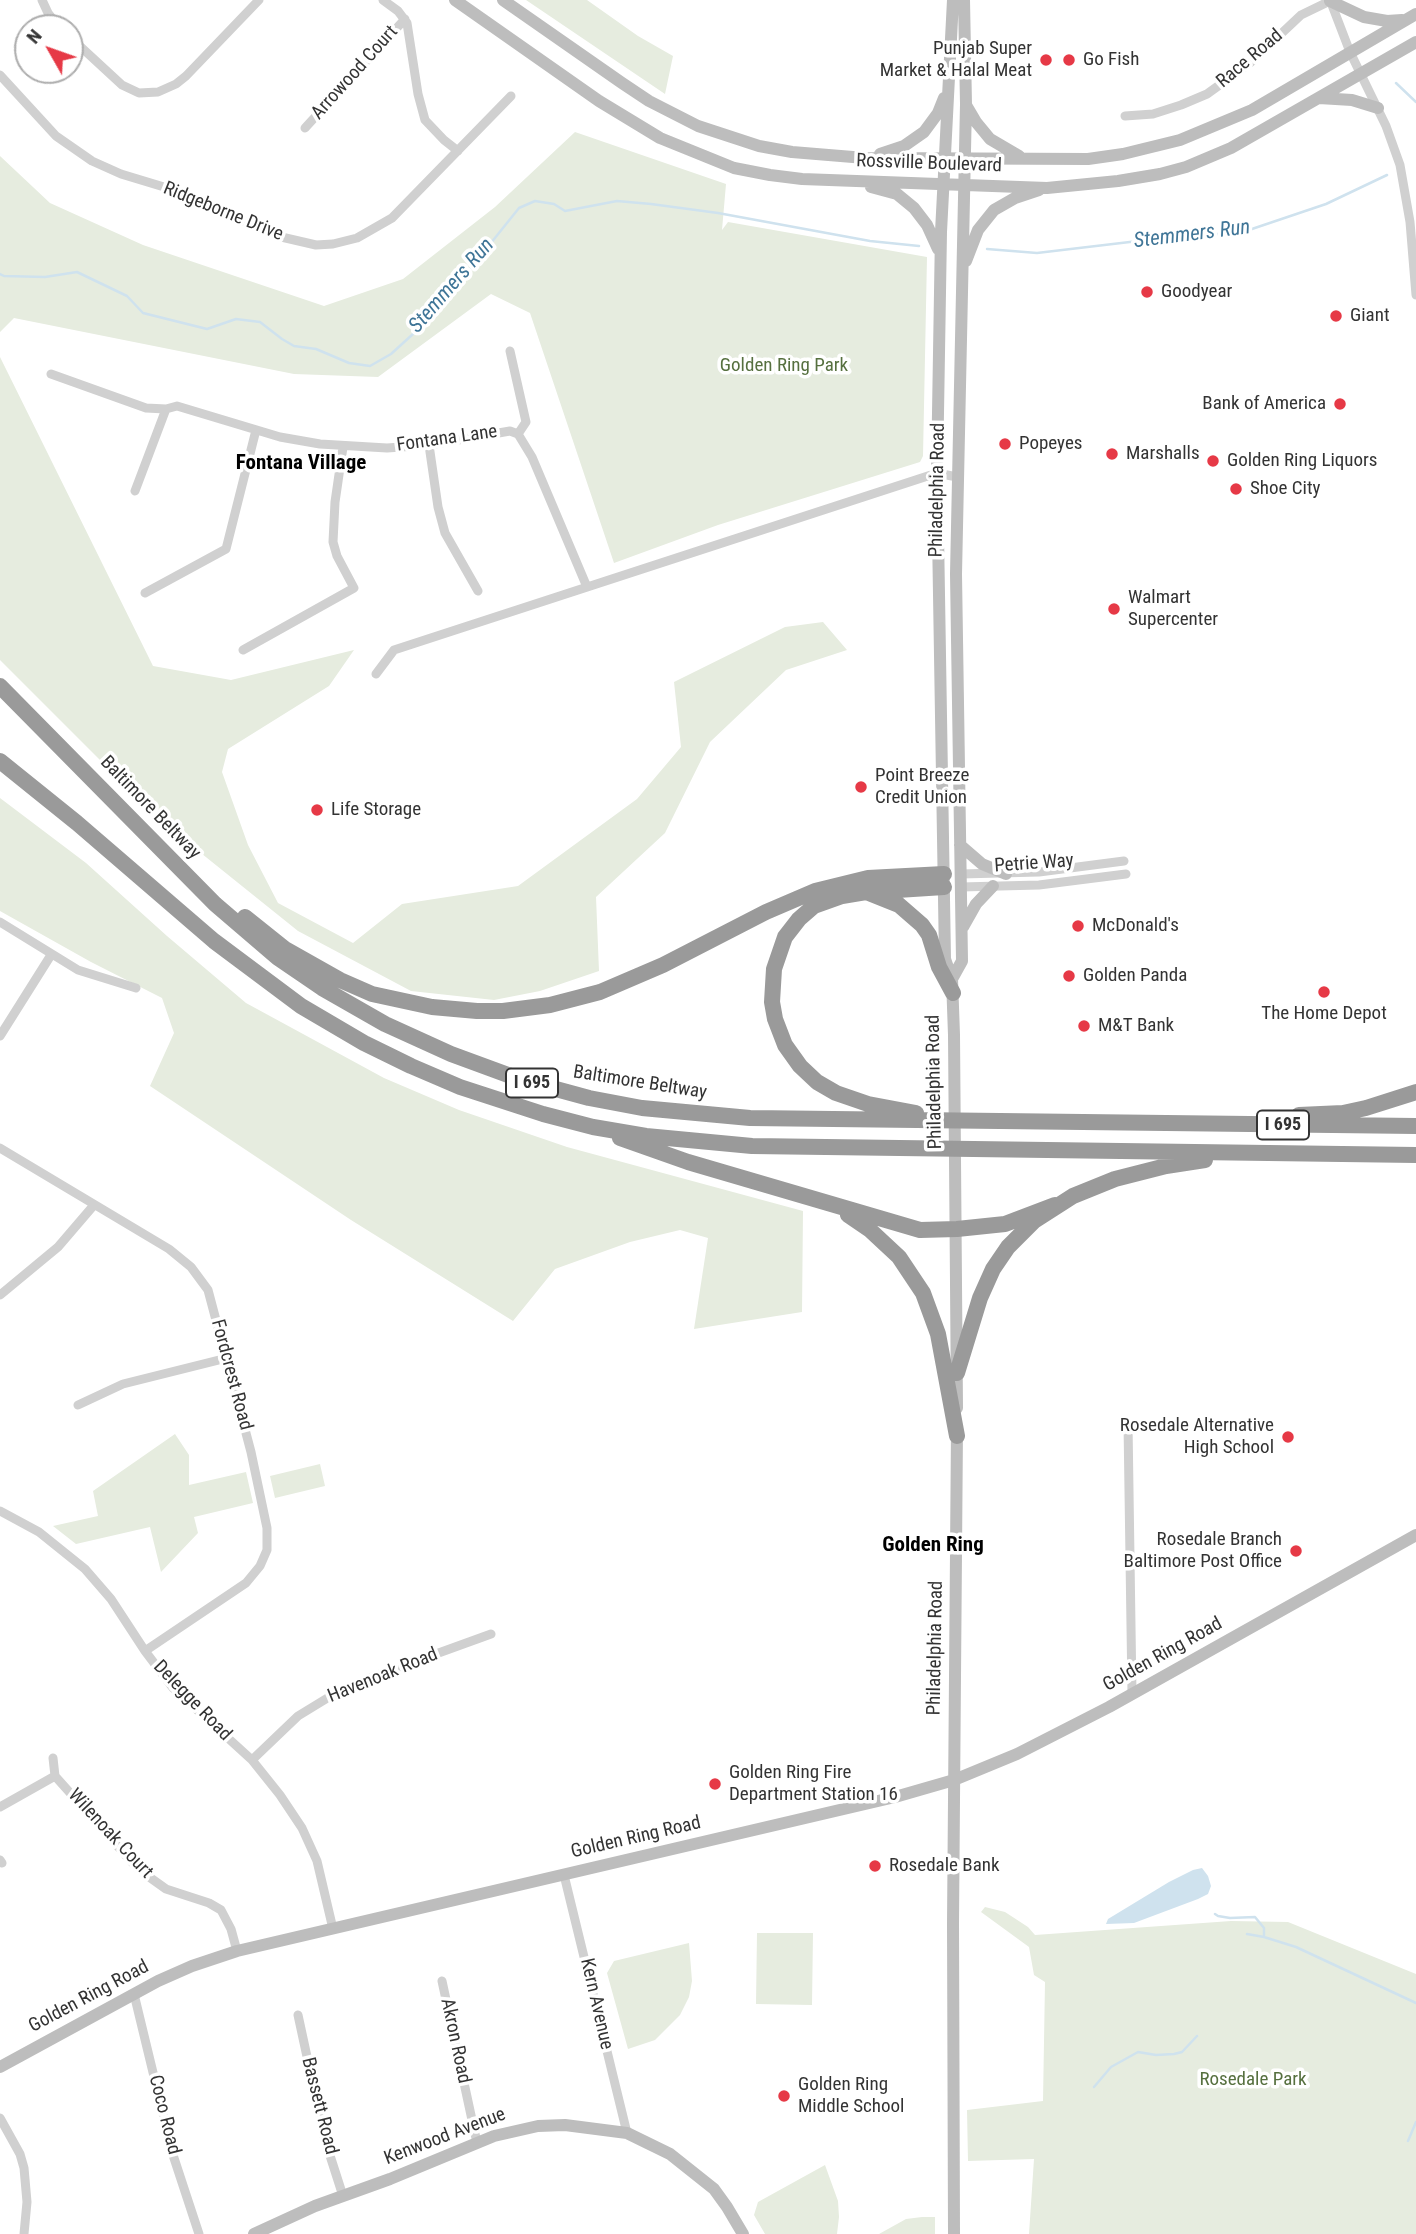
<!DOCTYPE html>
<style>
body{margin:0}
#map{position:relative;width:1416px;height:2234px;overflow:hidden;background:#fff;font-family:"Roboto Condensed",sans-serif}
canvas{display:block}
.north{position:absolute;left:14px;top:14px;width:70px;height:70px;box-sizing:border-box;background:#fff;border:2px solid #adadad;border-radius:50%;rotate:310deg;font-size:19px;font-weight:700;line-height:28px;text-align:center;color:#333}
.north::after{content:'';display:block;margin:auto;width:24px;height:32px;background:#e63946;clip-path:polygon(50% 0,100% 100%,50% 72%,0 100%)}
</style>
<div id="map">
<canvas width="1416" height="2234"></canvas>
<div class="north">N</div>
</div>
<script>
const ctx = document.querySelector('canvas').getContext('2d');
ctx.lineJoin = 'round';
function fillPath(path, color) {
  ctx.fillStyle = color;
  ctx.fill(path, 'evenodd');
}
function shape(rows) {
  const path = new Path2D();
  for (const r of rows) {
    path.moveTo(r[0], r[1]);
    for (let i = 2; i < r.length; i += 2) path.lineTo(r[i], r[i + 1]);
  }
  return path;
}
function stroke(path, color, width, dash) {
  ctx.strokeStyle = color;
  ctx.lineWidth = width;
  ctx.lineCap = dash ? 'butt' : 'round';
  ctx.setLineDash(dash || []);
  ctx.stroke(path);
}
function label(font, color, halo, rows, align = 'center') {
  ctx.font = font + ' "Roboto Condensed",sans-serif';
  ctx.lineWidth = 7;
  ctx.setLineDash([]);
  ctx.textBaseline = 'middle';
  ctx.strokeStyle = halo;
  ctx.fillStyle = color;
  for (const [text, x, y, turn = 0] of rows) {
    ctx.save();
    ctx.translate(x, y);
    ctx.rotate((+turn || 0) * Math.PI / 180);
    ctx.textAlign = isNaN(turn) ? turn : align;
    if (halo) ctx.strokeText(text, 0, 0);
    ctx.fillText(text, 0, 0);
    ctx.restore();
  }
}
fillPath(shape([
 [526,0,587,0,638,36,673,56,665,94],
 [575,132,726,184,722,230,728,222,927,257,923,456,920,462,718,525,614,563,530,313,491,294,378,377,294,374,14,318,0,332,0,156,50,203,143,245,324,306,403,279,495,207],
 [0,357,153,666,231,680,354,650,329,686,228,749,222,772,248,845,278,903,353,943,402,904,518,886,637,799,681,747,674,682,785,627,823,622,847,650,786,670,710,742,665,833,596,897,599,971,540,991,494,1000,411,991,298,931,161,821,0,660],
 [0,798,86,863,167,936,246,1003,384,1078,459,1110,567,1147,803,1211,802,1312,694,1329,708,1238,680,1230,630,1242,555,1269,513,1321,351,1220,150,1086,174,1033,162,998,91,962,0,911],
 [175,1434,189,1455,189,1485,246,1472,253,1503,194,1517,198,1533,161,1572,150,1527,76,1544,53,1526,98,1516,93,1491],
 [320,1464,325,1486,275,1498,270,1476],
 [985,1907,1005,1912,1028,1927,1035,1935,1231,1921,1288,1922,1416,1974,1416,2234,1029,2234,1034,2159,968,2161,967,2110,1043,2101,1045,1982,1034,1975,1029,1947,981,1912],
 [757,1933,813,1933,812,2005,756,2004],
 [689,1943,692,1981,689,1997,680,2015,655,2040,628,2049,607,1973,614,1961],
 [825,2165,838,2201,839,2217,837,2234,765,2234,754,2215,758,2202],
 [922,2217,935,2217,935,2234,879,2234,906,2219]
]), '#e6ecdf');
fillPath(shape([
 [1202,1868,1208,1876,1211,1886,1208,1894,1198,1899,1134,1923,1106,1924,1108,1919,1169,1882,1193,1870]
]), '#cfe2ee');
stroke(shape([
 [1396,83,1416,102],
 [987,249,1037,253,1155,239,1243,232,1326,204,1387,175],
 [0,274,4,276,45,277,77,272,127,296,143,313,207,329,236,319,260,322,282,339,294,346,316,349,349,363,370,366,391,354,424,324,458,284,519,208,535,201,554,204,565,211,617,201,651,204,718,213,870,241,919,246],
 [1215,1914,1218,1916,1230,1918,1255,1917,1264,1928,1264,1936],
 [1247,1934,1264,1937,1296,1947,1416,2003],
 [1094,2087,1111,2067,1138,2052,1156,2055,1174,2054,1182,2052,1197,2036],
 [1408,2141,1416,2122]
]), '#cfe2ee', 2.5);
stroke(shape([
 [42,0,48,13,60,28],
 [383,0,398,11,407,23,418,94,425,120,444,140,458,151],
 [1330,0,1350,52,1386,126,1400,165,1410,222,1416,295],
 [70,37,122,85,139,93,158,92,176,84,186,76,259,0],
 [0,75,56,136,92,161,121,174,164,187,205,204,277,236,316,245,333,244,357,238,392,218,511,96],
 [1125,116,1153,114,1181,105,1207,94,1250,63,1301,15,1330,1],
 [305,128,405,19],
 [510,351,526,422,518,434],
 [51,374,146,408,166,409,177,406,280,437,320,444,387,448,429,445,510,431,518,434,532,457,587,587],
 [429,445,438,507,445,533,478,591],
 [135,491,166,409],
 [145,593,226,549,256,430],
 [243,650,354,588,337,556,333,542,335,502,343,447],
 [376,674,394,650,937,473,957,477],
 [961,874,1039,872,1124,861],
 [961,887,1039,885,1126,874],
 [0,922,78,970,136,988],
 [0,1036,51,955],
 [0,1148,169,1249,191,1267,208,1290,251,1452,267,1528,267,1550,260,1566,246,1583,145,1651],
 [0,1295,58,1247,94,1205],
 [78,1405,123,1384,227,1358],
 [1128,1423,1132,1694],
 [0,1511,39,1532,85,1569,111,1599,145,1651,173,1688,252,1760,280,1795,302,1828,317,1861,333,1929],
 [53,1758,55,1776,138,1869,166,1889,209,1903,221,1910,231,1929,237,1951],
 [252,1760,298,1716,334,1694,364,1680,491,1634],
 [0,1807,55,1776],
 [0,1860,2,1863],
 [564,1875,627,2133],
 [442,1981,477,2143],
 [134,1994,173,2155,199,2234],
 [298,2015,325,2140,343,2196],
 [0,2118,20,2154,24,2168,27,2202,24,2234]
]), '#d0d0d0', 9);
stroke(shape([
 [455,0,599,101,660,138,734,168,770,175,802,179,1047,188,1118,181,1160,174,1186,167,1231,148,1416,42],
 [503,0,622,83,649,101,698,126,759,146,792,152,865,158,1088,159,1123,154,1180,140,1252,110,1416,14],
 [953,0,941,232,937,473,945,959,952,979,954,1035,957,1408],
 [1330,1,1364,17,1387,21,1402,20],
 [1319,98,1352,100,1378,108],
 [966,105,976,122,990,139,1019,156],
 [880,154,904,146,924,132,938,113,944,98],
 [871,187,897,194,914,208,927,225,938,249],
 [966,261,978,230,994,210,1015,198,1039,190],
 [960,845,982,864,1006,874],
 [963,927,976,904,993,886],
 [952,979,962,961,956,574,966,104,964,0],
 [0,2067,158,1981,192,1966,237,1951,895,1797,954,1780,1017,1754,1109,1707,1416,1535],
 [254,2234,315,2206,390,2179,494,2136,538,2126,565,2125,627,2133,670,2154,714,2189,727,2207,743,2234],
 [954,2234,953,1923,957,1429]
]), '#bdbdbd', 12);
stroke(shape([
 [0,686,215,904,278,958,322,988,385,1024,451,1054,519,1079,589,1098,642,1108,750,1118,1416,1126],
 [0,761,77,823,214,941,301,1006,364,1043,411,1066,460,1087,543,1114,593,1127,646,1136,752,1146,1416,1155],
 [869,893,899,905,922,925,929,935,939,967,953,993],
 [245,917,285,949,340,980,372,994,432,1007,477,1011,503,1011,550,1005,600,992,663,965,766,912,815,891,868,878,944,874],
 [916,1113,868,1104,836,1093,817,1082,800,1066,785,1045,775,1019,772,1002,774,969,785,937,799,919,814,906,842,896,866,892,944,887],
 [1299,1115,1343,1113,1366,1108,1416,1092],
 [620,1138,688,1162,920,1230,957,1229,1005,1224,1055,1205],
 [848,1215,870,1230,899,1257,923,1293,938,1334,957,1436],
 [957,1373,980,1298,993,1269,1008,1247,1034,1221,1073,1196,1115,1179,1166,1166,1205,1160]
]), '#9a9a9a', 16);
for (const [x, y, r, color] of [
 [1046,60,7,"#e63946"],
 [1069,60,7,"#e63946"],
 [1147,292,7,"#e63946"],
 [1336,316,7,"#e63946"],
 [1340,404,7,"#e63946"],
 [1005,444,7,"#e63946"],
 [1112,454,7,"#e63946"],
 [1213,461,7,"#e63946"],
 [1236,489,7,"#e63946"],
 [1114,609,7,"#e63946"],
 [861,787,7,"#e63946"],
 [317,810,7,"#e63946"],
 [1078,926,7,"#e63946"],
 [1069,976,7,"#e63946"],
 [1324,992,7,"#e63946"],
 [1084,1026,7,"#e63946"],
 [1288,1437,7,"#e63946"],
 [1296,1551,7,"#e63946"],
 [715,1784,7,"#e63946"],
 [875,1866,7,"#e63946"],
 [784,2096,7,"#e63946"]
]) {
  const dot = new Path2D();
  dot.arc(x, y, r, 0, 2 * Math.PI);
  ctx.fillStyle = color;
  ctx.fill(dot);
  stroke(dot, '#fff', 2.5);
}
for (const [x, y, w] of [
 [532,1083,52],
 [1283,1125,52]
]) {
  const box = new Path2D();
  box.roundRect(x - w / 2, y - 14.5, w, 29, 5);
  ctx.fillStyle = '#fff';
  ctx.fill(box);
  stroke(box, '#333', 2);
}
label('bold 18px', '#333', null, [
 ["I 695",532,1083],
 ["I 695",1283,1125]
]);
label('19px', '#333', '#fff', [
 ["Punjab Super",1032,49,"right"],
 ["Market & Halal Meat",1032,71,"right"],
 ["Go Fish",1083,60],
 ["Goodyear",1161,292],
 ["Giant",1350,316],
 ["Bank of America",1326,404,"right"],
 ["Popeyes",1019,444],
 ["Marshalls",1126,454],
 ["Golden Ring Liquors",1227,461],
 ["Shoe City",1250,489],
 ["Walmart",1128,598],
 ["Supercenter",1128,620],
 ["Point Breeze",875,776],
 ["Credit Union",875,798],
 ["Life Storage",331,810],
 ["McDonald's",1092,926],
 ["Golden Panda",1083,976],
 ["The Home Depot",1324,1014,"center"],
 ["M&T Bank",1098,1026],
 ["Rosedale Alternative",1274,1426,"right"],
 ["High School",1274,1448,"right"],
 ["Rosedale Branch",1282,1540,"right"],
 ["Baltimore Post Office",1282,1562,"right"],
 ["Golden Ring Fire",729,1773],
 ["Department Station 16",729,1795],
 ["Rosedale Bank",889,1866],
 ["Golden Ring",798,2085],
 ["Middle School",798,2107]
], 'left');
label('19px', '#333', '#fff', [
 ["Race Road",1250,59,-40],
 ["Arrowood Court",355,73,-48],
 ["Rossville Boulevard",929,164,2],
 ["Ridgeborne Drive",223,212,22],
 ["Fontana Lane",447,439,-8],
 ["Philadelphia Road",938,490,-89],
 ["Baltimore Beltway",150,808,46],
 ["Petrie Way",1034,864,-4],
 ["Philadelphia Road",935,1082,-91],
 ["Baltimore Beltway",640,1083,9],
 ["Fordcrest Road",231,1375,75],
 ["Philadelphia Road",936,1648,-89],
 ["Golden Ring Road",1163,1655,-29],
 ["Havenoak Road",383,1676,-22],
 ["Delegge Road",192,1701,46],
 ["Wilenoak Court",110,1834,47],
 ["Golden Ring Road",636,1838,-13],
 ["Golden Ring Road",89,1997,-28],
 ["Kern Avenue",596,2004,77],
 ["Akron Road",455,2041,78],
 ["Bassett Road",319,2106,76],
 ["Coco Road",164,2115,76],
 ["Kenwood Avenue",445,2137,-21]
]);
label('19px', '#56703f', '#fff', [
 ["Golden Ring Park",784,366],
 ["Rosedale Park",1253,2080]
]);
label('italic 21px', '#3f7597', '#fff', [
 ["Stemmers Run",1192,235,-7],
 ["Stemmers Run",452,286,-49]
]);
label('bold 21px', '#000', '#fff', [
 ["Fontana Village",301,464],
 ["Golden Ring",933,1546]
]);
</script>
